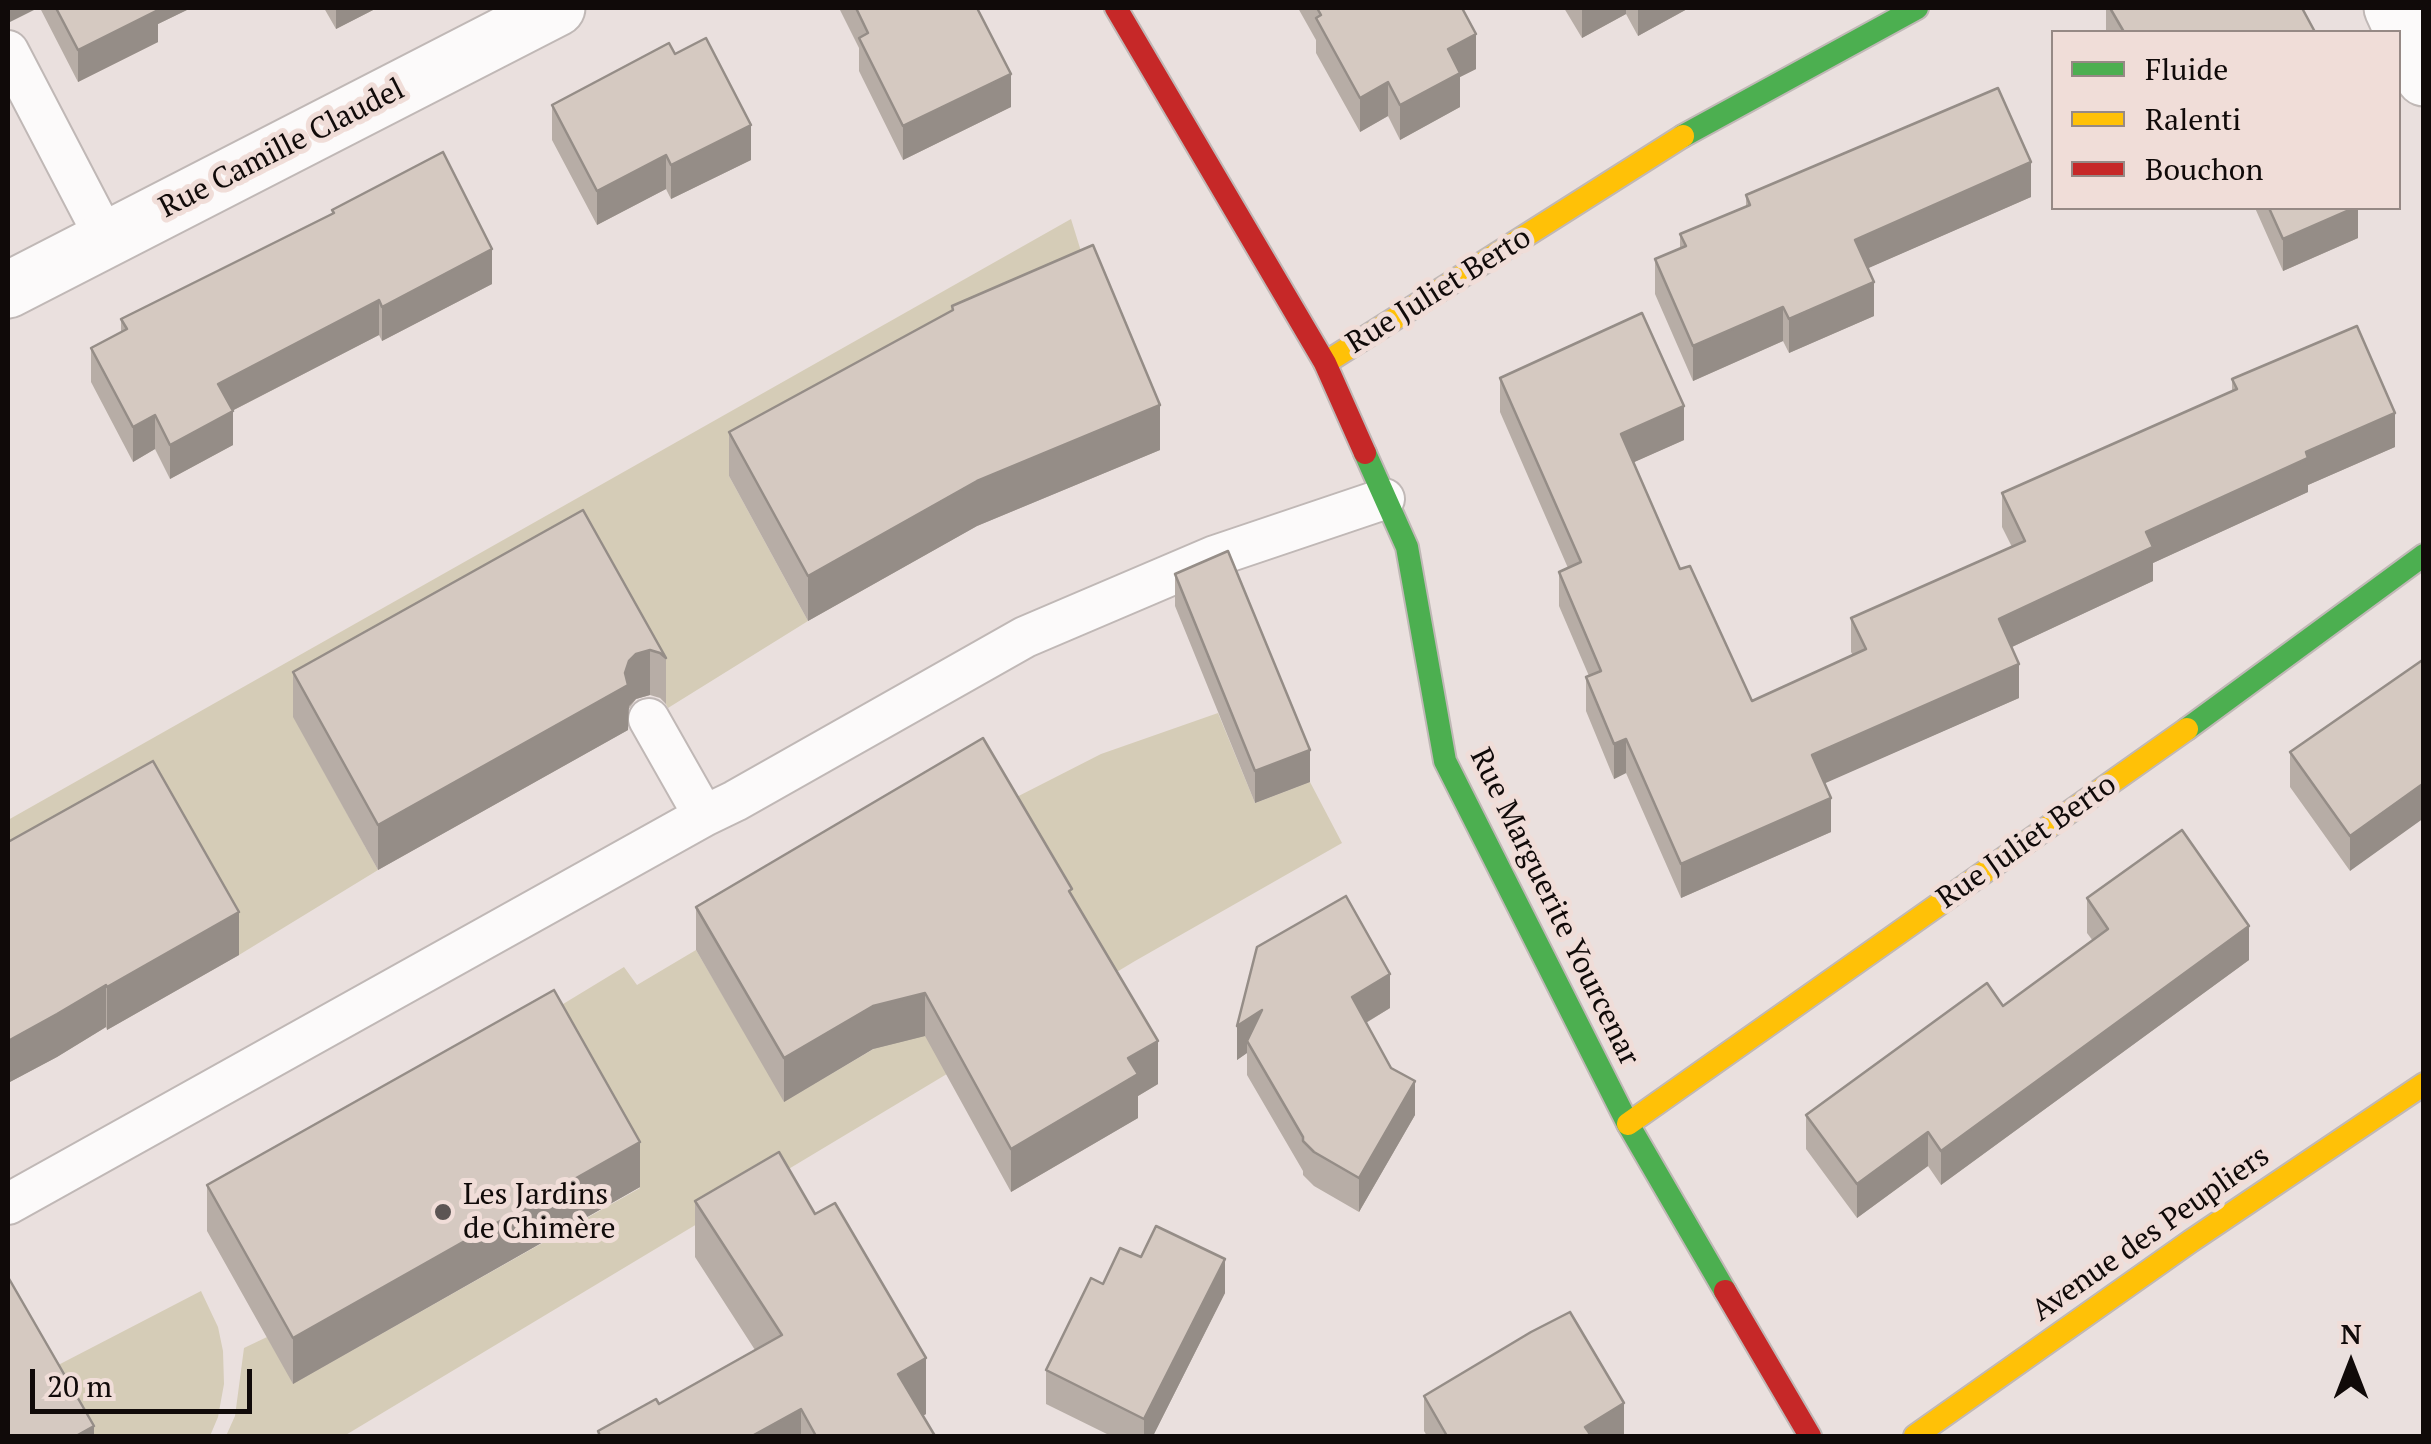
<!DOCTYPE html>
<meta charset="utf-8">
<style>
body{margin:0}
#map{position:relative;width:2431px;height:1444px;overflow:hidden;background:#eae0de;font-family:"PT Serif",serif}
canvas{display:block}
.frame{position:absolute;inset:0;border:10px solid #100a09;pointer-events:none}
.legend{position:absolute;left:2051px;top:30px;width:350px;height:180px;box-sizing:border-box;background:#f0ddd8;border:2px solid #968985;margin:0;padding:12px 18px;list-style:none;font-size:30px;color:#100a09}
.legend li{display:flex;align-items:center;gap:20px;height:50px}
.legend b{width:50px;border:2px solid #968985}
.north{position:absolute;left:2301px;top:1314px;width:100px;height:100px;-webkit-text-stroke:8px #f0ddd8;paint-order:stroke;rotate:0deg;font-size:28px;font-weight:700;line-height:40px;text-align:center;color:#100a09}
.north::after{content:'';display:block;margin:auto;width:35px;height:45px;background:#100a09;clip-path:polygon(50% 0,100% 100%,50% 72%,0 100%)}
.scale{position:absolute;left:30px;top:1369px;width:222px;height:45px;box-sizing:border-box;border:5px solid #100a09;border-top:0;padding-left:12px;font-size:30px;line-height:35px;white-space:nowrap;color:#100a09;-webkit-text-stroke:8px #f0ddd8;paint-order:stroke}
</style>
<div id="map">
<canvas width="2431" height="1444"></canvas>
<div class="frame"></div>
<ul class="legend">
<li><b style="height:12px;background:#4caf50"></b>Fluide</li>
<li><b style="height:12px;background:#ffc107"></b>Ralenti</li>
<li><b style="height:12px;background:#c62828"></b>Bouchon</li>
</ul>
<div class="north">N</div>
<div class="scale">20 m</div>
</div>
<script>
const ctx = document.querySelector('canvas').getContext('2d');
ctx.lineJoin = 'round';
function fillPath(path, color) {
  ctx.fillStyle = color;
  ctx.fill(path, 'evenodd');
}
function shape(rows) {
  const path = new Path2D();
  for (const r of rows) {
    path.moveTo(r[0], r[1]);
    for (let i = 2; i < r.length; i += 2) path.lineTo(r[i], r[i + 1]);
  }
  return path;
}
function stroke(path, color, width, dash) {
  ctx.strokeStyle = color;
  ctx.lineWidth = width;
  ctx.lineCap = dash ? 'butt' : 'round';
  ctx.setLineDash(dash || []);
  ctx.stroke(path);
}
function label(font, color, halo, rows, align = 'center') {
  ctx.font = font + ' "PT Serif",serif';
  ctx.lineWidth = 10;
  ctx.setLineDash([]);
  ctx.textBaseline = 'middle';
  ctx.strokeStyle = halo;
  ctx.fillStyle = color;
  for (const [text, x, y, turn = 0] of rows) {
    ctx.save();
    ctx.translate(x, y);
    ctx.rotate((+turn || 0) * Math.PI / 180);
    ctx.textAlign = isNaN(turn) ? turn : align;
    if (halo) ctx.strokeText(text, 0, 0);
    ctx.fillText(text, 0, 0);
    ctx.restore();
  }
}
fillPath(shape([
 [1071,219,1093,290,729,476,808,621,668,708,597,581,294,717,378,870,239,955,153,804,8,885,8,820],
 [1218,713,1255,803,1310,782,1342,843,1135,961,344,1436,226,1436,235,1416,244,1348,267,1337,294,1383,640,1188,545,1015,624,967,637,985,696,950,785,1101,1035,954,999,806,1101,754],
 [201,1291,218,1327,223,1351,224,1384,218,1417,210,1436,72,1436,37,1376]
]), '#d5ccb7');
const lane = shape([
 [8,51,106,239],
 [649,719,704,816],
 [8,1204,704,816,735,801,1025,637,1215,556,1384,499]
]);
const street = shape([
 [2392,8,2424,78],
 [8,290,557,8]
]);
const fast = shape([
 [1683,136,1917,8],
 [1365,453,1407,547,1445,761,1628,1124,1725,1291],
 [2187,729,2424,555]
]);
const slow = shape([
 [1325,363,1683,136],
 [1628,1124,2187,729],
 [1915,1436,2191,1241,2424,1084]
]);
const jam = shape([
 [1116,8,1325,363,1365,453],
 [1725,1291,1810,1436]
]);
stroke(lane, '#c0b8b6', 44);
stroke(street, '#c0b8b6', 59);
stroke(fast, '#c0b8b6', 26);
stroke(slow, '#c0b8b6', 26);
stroke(jam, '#c0b8b6', 26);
stroke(lane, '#fcfafa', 40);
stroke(street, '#fcfafa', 55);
stroke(fast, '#4caf50', 22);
stroke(slow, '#ffc107', 22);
stroke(jam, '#c62828', 22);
fillPath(shape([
 [40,8,191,8,158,24,158,42,78,82],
 [324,8,377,8,336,29],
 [839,8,977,8,1011,107,903,160,859,71,859,48],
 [1298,8,1462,8,1476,69,1460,77,1460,107,1400,140,1388,116,1360,132,1316,53,1316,40],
 [1564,8,1689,8,1638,36,1626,14,1582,38],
 [2106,8,2302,8,2315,32,2106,32],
 [552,105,751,160,671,199,666,189,597,225,552,140],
 [1746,195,2031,197,1868,268,1874,316,1789,353,1783,341,1693,381,1655,294,1655,259,1680,248,1680,234,1746,206],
 [2255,208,2358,208,2358,238,2283,271],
 [332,210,492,284,382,341,379,335,232,411,233,445,170,479,155,449,133,462,91,382,91,348,121,332,121,319,332,214],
 [952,306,1160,450,977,526,808,621,729,476,729,432,952,311],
 [1500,378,1684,440,1634,462,1680,569,1752,701,1853,655,1851,652,1851,618,2012,547,2002,527,2002,493,2232,391,2232,379,2395,447,2308,485,2308,492,2153,563,2153,581,2012,647,2019,698,1824,783,1831,832,1681,898,1626,773,1614,779,1586,711,1586,677,1589,676,1559,606,1559,572,1568,568,1500,412],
 [583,510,666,658,666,704,660,698,650,695,636,699,628,710,628,730,378,870,293,717,293,672],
 [1175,574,1310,782,1255,803,1175,606],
 [2424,659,2350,871,2290,787,2290,752],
 [8,842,239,955,107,1030,106,1027,57,1057,8,1083],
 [1072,895,1158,1084,1138,1096,1138,1118,1011,1192,925,1036,873,1049,784,1102,696,950,696,907],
 [2087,898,2249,960,1941,1185,1928,1166,1857,1218,1806,1149,1806,1115,2003,1006,2093,941,2087,933],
 [1390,1008,1366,1023,1415,1115,1359,1212,1314,1186,1303,1175,1303,1171,1247,1075,1247,1053,1237,1060,1237,1026],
 [207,1185,640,1187,293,1384,207,1231],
 [695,1201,926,1414,923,1416,935,1436,598,1436,598,1431,659,1404,755,1350,695,1257],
 [1103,1284,1225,1293,1153,1436,1111,1436,1046,1404,1046,1370],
 [1424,1396,1624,1436,1427,1436,1424,1431]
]), '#b7ada6');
fillPath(shape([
 [8,8,38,8,8,23],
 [150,8,191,8,158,24,158,42,78,82,78,50],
 [336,8,377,8,336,29],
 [1582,8,1626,8,1626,14,1582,38],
 [1638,8,1689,8,1638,36],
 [1476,34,1476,69,1460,77,1460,107,1400,140,1400,105,1448,49],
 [1011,74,1011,107,903,160,903,126],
 [1388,82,1388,116,1360,132,1360,98],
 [751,125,751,160,671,199,671,165],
 [666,155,666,189,597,225,597,191],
 [2031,162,2031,197,1855,274,1855,240],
 [2354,208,2358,208,2358,238,2283,271,2283,239],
 [492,249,492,284,382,341,382,307],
 [1874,282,1874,316,1789,353,1789,319],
 [379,300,379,335,218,418,218,384],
 [1783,307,1783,341,1693,381,1693,346],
 [1160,405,1160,450,977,526,808,621,808,576,977,481],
 [1684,406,1684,440,1621,468,1621,434],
 [233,411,233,445,170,479,170,445],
 [2395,413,2395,447,2308,485,2308,492,2153,563,2153,581,1999,653,1999,619,2146,532,2306,452],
 [155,415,155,449,133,462,133,427],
 [650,650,650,695,636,699,629,706,628,730,378,870,378,825,629,661,636,654],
 [2019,664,2019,698,1812,789,1812,755],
 [1626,739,1626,773,1614,779,1614,744],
 [1310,750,1310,782,1255,803,1255,771],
 [2424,783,2424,818,2350,871,2350,836],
 [1831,798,1831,832,1681,898,1681,864],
 [239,912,239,955,107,1030,107,987],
 [2249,926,2249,960,1941,1185,1941,1151],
 [1390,974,1390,1008,1352,1031,1352,997],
 [106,985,106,1027,57,1057,8,1083,8,1041],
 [925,993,925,1036,873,1049,784,1102,784,1058,873,1006],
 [1262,1010,1247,1041,1247,1053,1237,1060,1237,1026],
 [1158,1041,1158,1084,1138,1096,1138,1118,1011,1192,1011,1149,1128,1058],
 [1415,1081,1415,1115,1359,1212,1359,1178],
 [1928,1132,1928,1166,1857,1218,1857,1184],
 [640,1142,640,1187,293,1384,293,1338],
 [1225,1259,1225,1293,1153,1436,1144,1436,1144,1419],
 [926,1358,926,1414,898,1430,898,1374],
 [1624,1403,1624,1436,1585,1436,1585,1427],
 [801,1409,801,1436,752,1436],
 [94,1426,94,1436,76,1436]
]), '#958d87');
const building = shape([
 [56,8,157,8,158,10,78,50,56,8],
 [856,8,977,8,1011,74,903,126,859,38,868,33,856,8],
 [1317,8,1462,8,1476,34,1448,49,1460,73,1400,105,1388,82,1360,98,1316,18,1321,15,1317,8],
 [2110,8,2302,8,2315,32,2124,32,2110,8],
 [706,38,751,125,671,165,666,155,597,191,552,105,669,43,675,54,706,38],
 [1998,88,2031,162,1855,240,1874,282,1789,319,1783,307,1693,346,1655,259,1686,246,1680,234,1750,205,1746,195,1998,88],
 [443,152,492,249,382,307,379,300,218,384,233,411,170,445,155,415,133,427,91,348,127,329,121,319,334,213,332,210,443,152],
 [2269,208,2354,208,2283,239,2269,208],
 [1093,245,1160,405,977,481,808,576,729,432,953,310,952,306,1093,245],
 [1642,313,1684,406,1621,434,1680,569,1690,566,1752,701,1866,649,1851,618,2025,541,2002,493,2237,389,2232,379,2357,326,2395,413,2306,452,2308,458,2146,532,2153,547,1999,619,2019,664,1812,755,1831,798,1681,864,1626,739,1614,744,1586,677,1601,671,1559,572,1581,562,1500,378,1642,313],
 [583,510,666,658,660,653,650,650,636,654,629,661,625,673,628,685,378,825,293,672,583,510],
 [1228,551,1310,750,1255,771,1175,574,1228,551],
 [2424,659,2424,783,2350,836,2290,752,2424,659],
 [983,738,1072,889,1069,891,1158,1041,1128,1058,1138,1074,1011,1149,925,993,873,1006,784,1058,696,907,983,738],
 [153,761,239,912,107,987,106,985,57,1014,8,1041,8,842,153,761],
 [2182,830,2249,926,1941,1151,1928,1132,1857,1184,1806,1115,1987,983,2003,1006,2108,929,2087,898,2182,830],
 [1346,896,1390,974,1352,997,1391,1068,1415,1081,1359,1178,1314,1152,1303,1141,1303,1137,1247,1041,1262,1010,1237,1026,1257,947,1346,896],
 [554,990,640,1142,293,1338,207,1185,554,990],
 [779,1152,815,1214,835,1203,926,1358,898,1374,935,1436,816,1436,801,1409,752,1436,600,1436,598,1431,656,1399,659,1404,782,1335,695,1201,779,1152],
 [1156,1226,1225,1259,1144,1419,1046,1370,1091,1278,1103,1284,1120,1248,1141,1257,1156,1226],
 [8,1277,94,1426,76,1436,8,1436,8,1277],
 [1570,1312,1624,1403,1585,1427,1590,1434,1586,1436,1447,1436,1424,1396,1531,1332,1570,1312]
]);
fillPath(building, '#d5c9c1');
stroke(building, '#958d87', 2.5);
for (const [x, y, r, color] of [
 [443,1212,10,"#5c5554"]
]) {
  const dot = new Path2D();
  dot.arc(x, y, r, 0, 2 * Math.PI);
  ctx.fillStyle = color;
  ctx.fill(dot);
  stroke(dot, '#f0ddd8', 4);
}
label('30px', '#100a09', '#f0ddd8', [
 ["Rue Camille Claudel",282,149,-27],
 ["Rue Juliet Berto",1439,291,-32],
 ["Rue Juliet Berto",2027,842,-35],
 ["Rue Marguerite Yourcenar",1554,907,64],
 ["Avenue des Peupliers",2151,1234,-35]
]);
label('30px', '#100a09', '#f0ddd8', [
 ["Les Jardins",463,1195],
 ["de Chimère",463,1229]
], 'left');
</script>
